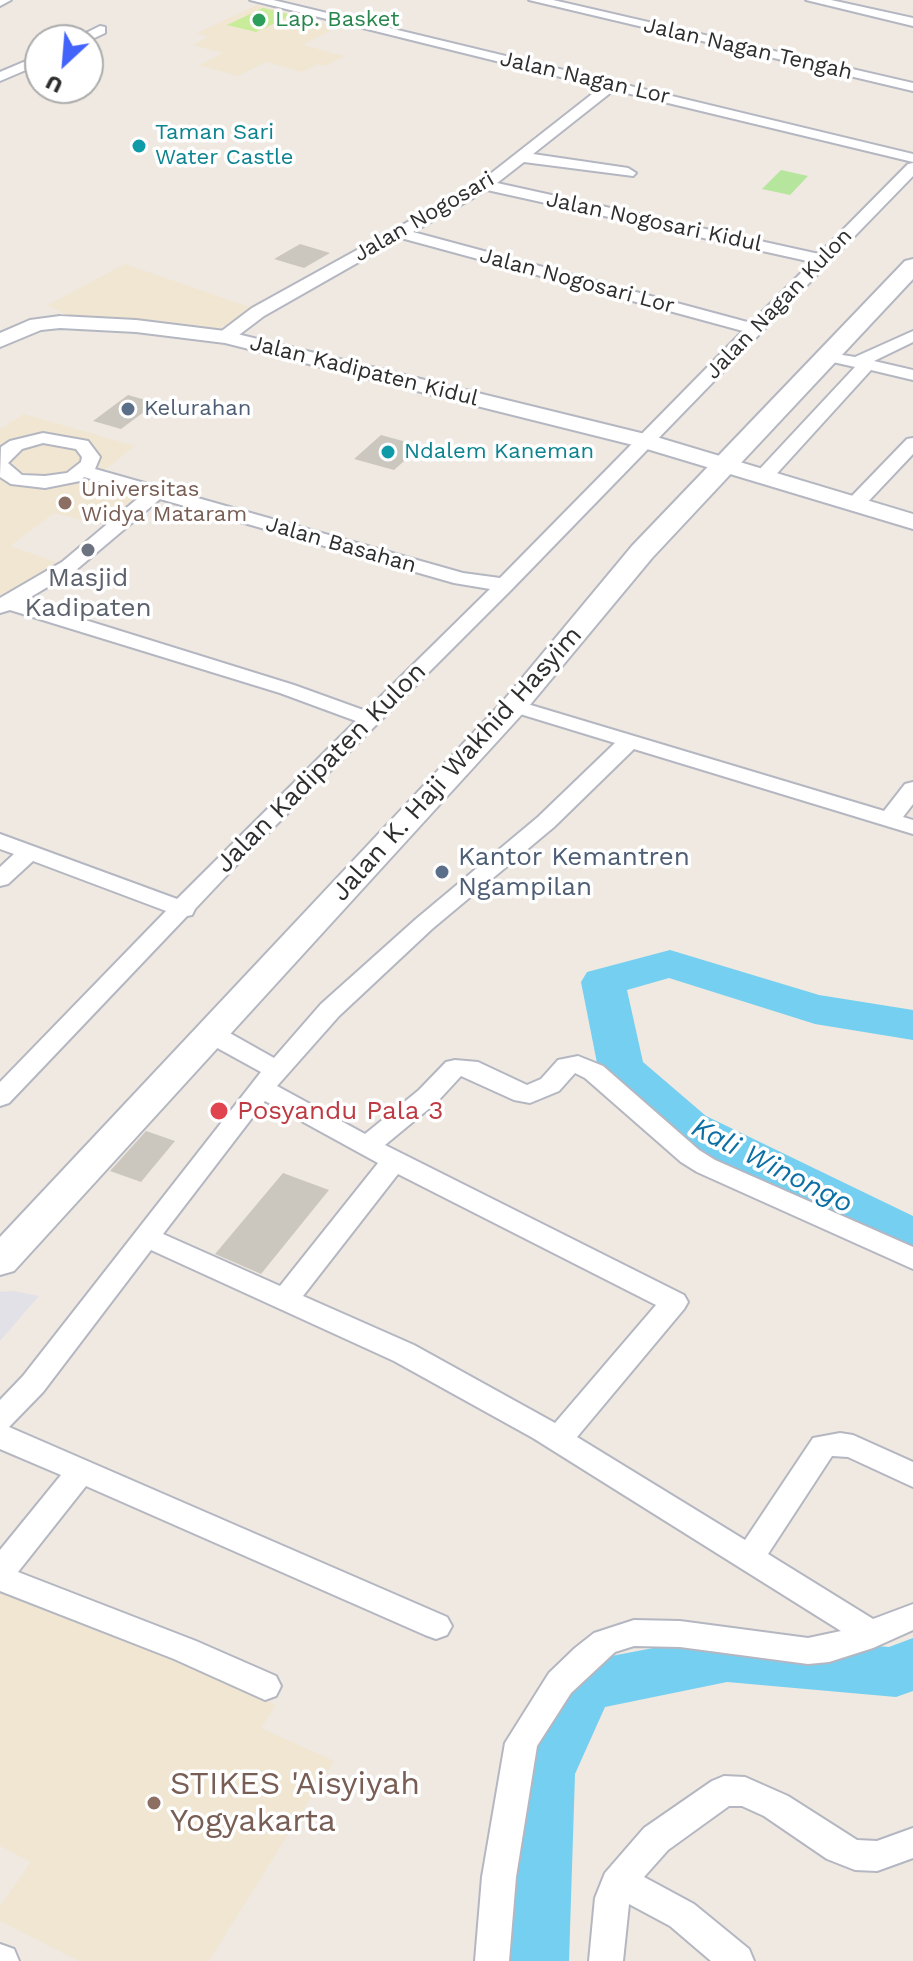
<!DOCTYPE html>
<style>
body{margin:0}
#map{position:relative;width:913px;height:1961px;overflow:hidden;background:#efe9e1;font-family:"Work Sans",sans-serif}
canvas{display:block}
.north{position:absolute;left:24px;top:24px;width:80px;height:80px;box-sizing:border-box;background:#fff;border:2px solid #ababab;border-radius:50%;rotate:206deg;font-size:22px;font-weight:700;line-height:32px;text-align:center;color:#2e2e2e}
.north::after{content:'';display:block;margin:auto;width:28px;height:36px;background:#4264fb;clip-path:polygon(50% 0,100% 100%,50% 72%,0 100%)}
</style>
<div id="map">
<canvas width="913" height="1961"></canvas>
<div class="north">U</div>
</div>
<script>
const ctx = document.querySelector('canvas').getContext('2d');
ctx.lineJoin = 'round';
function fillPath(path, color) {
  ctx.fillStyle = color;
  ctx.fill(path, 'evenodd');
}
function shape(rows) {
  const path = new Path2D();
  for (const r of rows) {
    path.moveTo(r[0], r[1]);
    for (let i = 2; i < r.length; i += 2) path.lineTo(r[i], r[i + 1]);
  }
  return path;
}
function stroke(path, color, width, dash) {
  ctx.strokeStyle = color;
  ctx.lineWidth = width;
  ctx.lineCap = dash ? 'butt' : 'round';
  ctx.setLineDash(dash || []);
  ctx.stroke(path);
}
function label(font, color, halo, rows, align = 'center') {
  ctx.font = font + ' "Work Sans",sans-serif';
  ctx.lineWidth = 7;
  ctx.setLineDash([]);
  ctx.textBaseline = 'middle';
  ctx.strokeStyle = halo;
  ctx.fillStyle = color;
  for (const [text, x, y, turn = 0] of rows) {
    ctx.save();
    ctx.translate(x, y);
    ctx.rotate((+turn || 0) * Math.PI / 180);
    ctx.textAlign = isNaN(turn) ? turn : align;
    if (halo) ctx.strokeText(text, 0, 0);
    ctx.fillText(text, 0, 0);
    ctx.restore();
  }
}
fillPath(shape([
 [14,1291,39,1296,0,1341,0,1292]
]), '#e3e1e8');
fillPath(shape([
 [257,5,337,27,303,45,344,56,326,66,318,64,302,72,266,62,238,76,199,65,223,53,192,45,208,37,197,33],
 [125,264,255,309,220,328,70,317,48,305],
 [24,414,135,446,91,480,142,494,103,525,54,513,10,546,58,563,0,605,0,429],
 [8,1584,276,1705,261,1728,334,1761,209,1961,79,1961,0,1921,0,1906,31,1862,0,1846,0,1594]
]), '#f0e6d1');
fillPath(shape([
 [781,170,808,176,790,195,762,189]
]), '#b6e59e');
fillPath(shape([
 [263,8,292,15,256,32,227,25]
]), '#c9ec9a');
fillPath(shape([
 [670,950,819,995,913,1010,913,1040,815,1024,669,978,627,990,643,1062,706,1116,913,1216,913,1255,896,1250,672,1138,605,1079,598,1068,581,982,587,972,670,950],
 [727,1634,889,1647,913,1638,913,1691,896,1697,727,1682,605,1707,575,1774,569,1961,505,1961,515,1774,564,1668,585,1661,727,1634]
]), '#75cff0');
fillPath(shape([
 [300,244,330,253,304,268,274,259],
 [128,395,156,403,121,429,93,421],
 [381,435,421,446,394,470,354,459],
 [146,1131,175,1141,141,1182,110,1171],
 [283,1173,329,1190,261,1274,215,1254]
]), '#cbc7bf');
const minor = shape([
 [0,0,11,0,0,6,0,0],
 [250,0,273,0,913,154,913,162,614,90,533,154,628,168,636,173,633,176,524,162,497,183,819,254,908,164,913,163,913,176,512,589,245,856,195,909,192,915,187,916,9,1103,0,1106,0,1082,166,911,33,861,8,884,0,886,0,867,14,854,0,849,0,834,177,899,356,721,280,693,10,610,0,613,0,598,62,562,143,494,84,477,80,481,45,488,11,484,0,477,1,447,10,441,43,433,88,441,100,457,95,469,463,573,500,578,743,331,401,238,264,316,231,341,219,341,217,337,219,333,252,308,480,182,601,87,250,0],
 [487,190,812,262,751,323,413,232,487,190],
 [43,443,76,449,82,457,81,462,67,473,45,476,22,475,8,463,22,449,43,443],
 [160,499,454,583,490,589,366,711,294,685,24,601,76,570,160,499],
 [529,0,553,0,913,83,913,91,529,0],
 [806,0,831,0,913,18,913,26,806,0],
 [100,26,105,27,105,33,88,41,72,40,100,26],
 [40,55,40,64,0,81,0,72,40,55],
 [913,331,913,342,874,361,913,370,913,380,871,370,771,480,757,480,755,476,757,472,855,367,824,360,821,356,824,352,855,357,913,331],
 [913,438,913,454,863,507,849,507,847,503,849,499,907,439,913,438],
 [514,700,884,811,905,784,913,782,913,804,903,817,913,820,913,834,634,749,554,827,432,929,339,1016,277,1086,365,1134,419,1090,446,1062,455,1060,478,1062,527,1085,541,1079,558,1060,578,1056,603,1066,699,1150,715,1160,913,1247,913,1269,697,1172,681,1162,585,1078,575,1073,559,1091,530,1103,514,1100,461,1076,437,1102,385,1145,684,1295,688,1302,684,1309,577,1437,745,1540,813,1438,840,1433,853,1435,913,1462,913,1487,848,1457,832,1456,768,1554,873,1619,913,1604,913,1630,873,1648,829,1662,808,1664,680,1647,634,1646,615,1652,571,1693,537,1746,516,1877,509,1961,475,1961,482,1877,505,1743,549,1673,575,1648,594,1633,634,1620,680,1621,808,1638,841,1631,533,1438,394,1361,151,1250,43,1392,9,1427,447,1617,452,1626,447,1635,436,1639,425,1635,86,1486,18,1572,196,1641,276,1676,281,1686,276,1696,265,1700,174,1659,0,1591,0,1550,61,1475,0,1449,0,1400,23,1376,261,1072,201,1039,198,1033,201,1027,219,1027,274,1058,321,1004,416,919,538,817,615,743,507,710,504,706,514,700],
 [265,1101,378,1163,280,1286,163,1234,265,1101],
 [398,1174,656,1305,555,1423,414,1345,303,1296,398,1174],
 [724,1776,745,1777,788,1796,857,1840,877,1841,913,1828,913,1858,877,1871,855,1870,827,1859,764,1816,742,1806,729,1806,668,1850,644,1877,694,1904,749,1949,754,1961,711,1961,670,1926,629,1904,623,1961,589,1961,595,1898,605,1873,644,1828,712,1781,724,1776],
 [0,1944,14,1949,19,1961,0,1961,0,1944]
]);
const tertiary = shape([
 [60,316,136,320,225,331,653,436,913,514,913,529,637,446,225,343,136,332,60,328,41,330,0,347,0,333,30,320,60,316]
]);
const secondary = shape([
 [913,259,913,279,652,558,524,712,14,1271,0,1275,0,1237,504,700,632,546,905,261,913,259]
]);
stroke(minor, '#b4b7c1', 4);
stroke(tertiary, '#b4b7c1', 4);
stroke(secondary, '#b4b7c1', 4);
fillPath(minor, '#fff');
fillPath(tertiary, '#fff');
fillPath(secondary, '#fff');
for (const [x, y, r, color] of [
 [259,20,8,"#2e9e5b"],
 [139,146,8,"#0f9aa8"],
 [128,409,8,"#5c6f8a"],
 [388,452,8,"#0f9aa8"],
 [65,503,8,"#8d6e63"],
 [88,550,8,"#6b7280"],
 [442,872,8,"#5c6f8a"],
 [219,1111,10,"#e0444e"],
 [154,1803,8,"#8d6e63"]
]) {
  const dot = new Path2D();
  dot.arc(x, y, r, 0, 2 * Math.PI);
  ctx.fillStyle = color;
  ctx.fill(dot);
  stroke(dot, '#fff', 3);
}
label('22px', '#27864d', '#fff', [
 ["Lap. Basket",275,20]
], 'left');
label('22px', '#2e2e2e', '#fff', [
 ["Jalan Nagan Tengah",748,49,13],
 ["Jalan Nagan Lor",585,78,13],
 ["Jalan Nogosari",424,217,-30],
 ["Jalan Nogosari Kidul",654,222,12],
 ["Jalan Nogosari Lor",577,281,15],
 ["Jalan Nagan Kulon",779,304,-46],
 ["Jalan Kadipaten Kidul",364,371,14],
 ["Jalan Basahan",341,545,16]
]);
label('22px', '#0d838f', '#fff', [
 ["Taman Sari",155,133],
 ["Water Castle",155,158],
 ["Ndalem Kaneman",404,452]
], 'left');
label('22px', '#4e5e75', '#fff', [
 ["Kelurahan",144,409]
], 'left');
label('22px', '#785e54', '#fff', [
 ["Universitas",81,490],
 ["Widya Mataram",81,515]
], 'left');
label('26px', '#5b616d', '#fff', [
 ["Masjid",88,578],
 ["Kadipaten",88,608]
]);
label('26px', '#2e2e2e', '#fff', [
 ["Jalan K. Haji Wakhid Hasyim",457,764,-48],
 ["Jalan Kadipaten Kulon",321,768,-45]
]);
label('26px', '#4e5e75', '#fff', [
 ["Kantor Kemantren",458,857],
 ["Ngampilan",458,887]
], 'left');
label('26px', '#be3a42', '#fff', [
 ["Posyandu Pala 3",237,1111]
], 'left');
label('italic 28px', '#0d6fa3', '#fff', [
 ["Kali Winongo",772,1166,27]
]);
label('32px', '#785e54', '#fff', [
 ["STIKES 'Aisyiyah",170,1785],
 ["Yogyakarta",170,1822]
], 'left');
</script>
